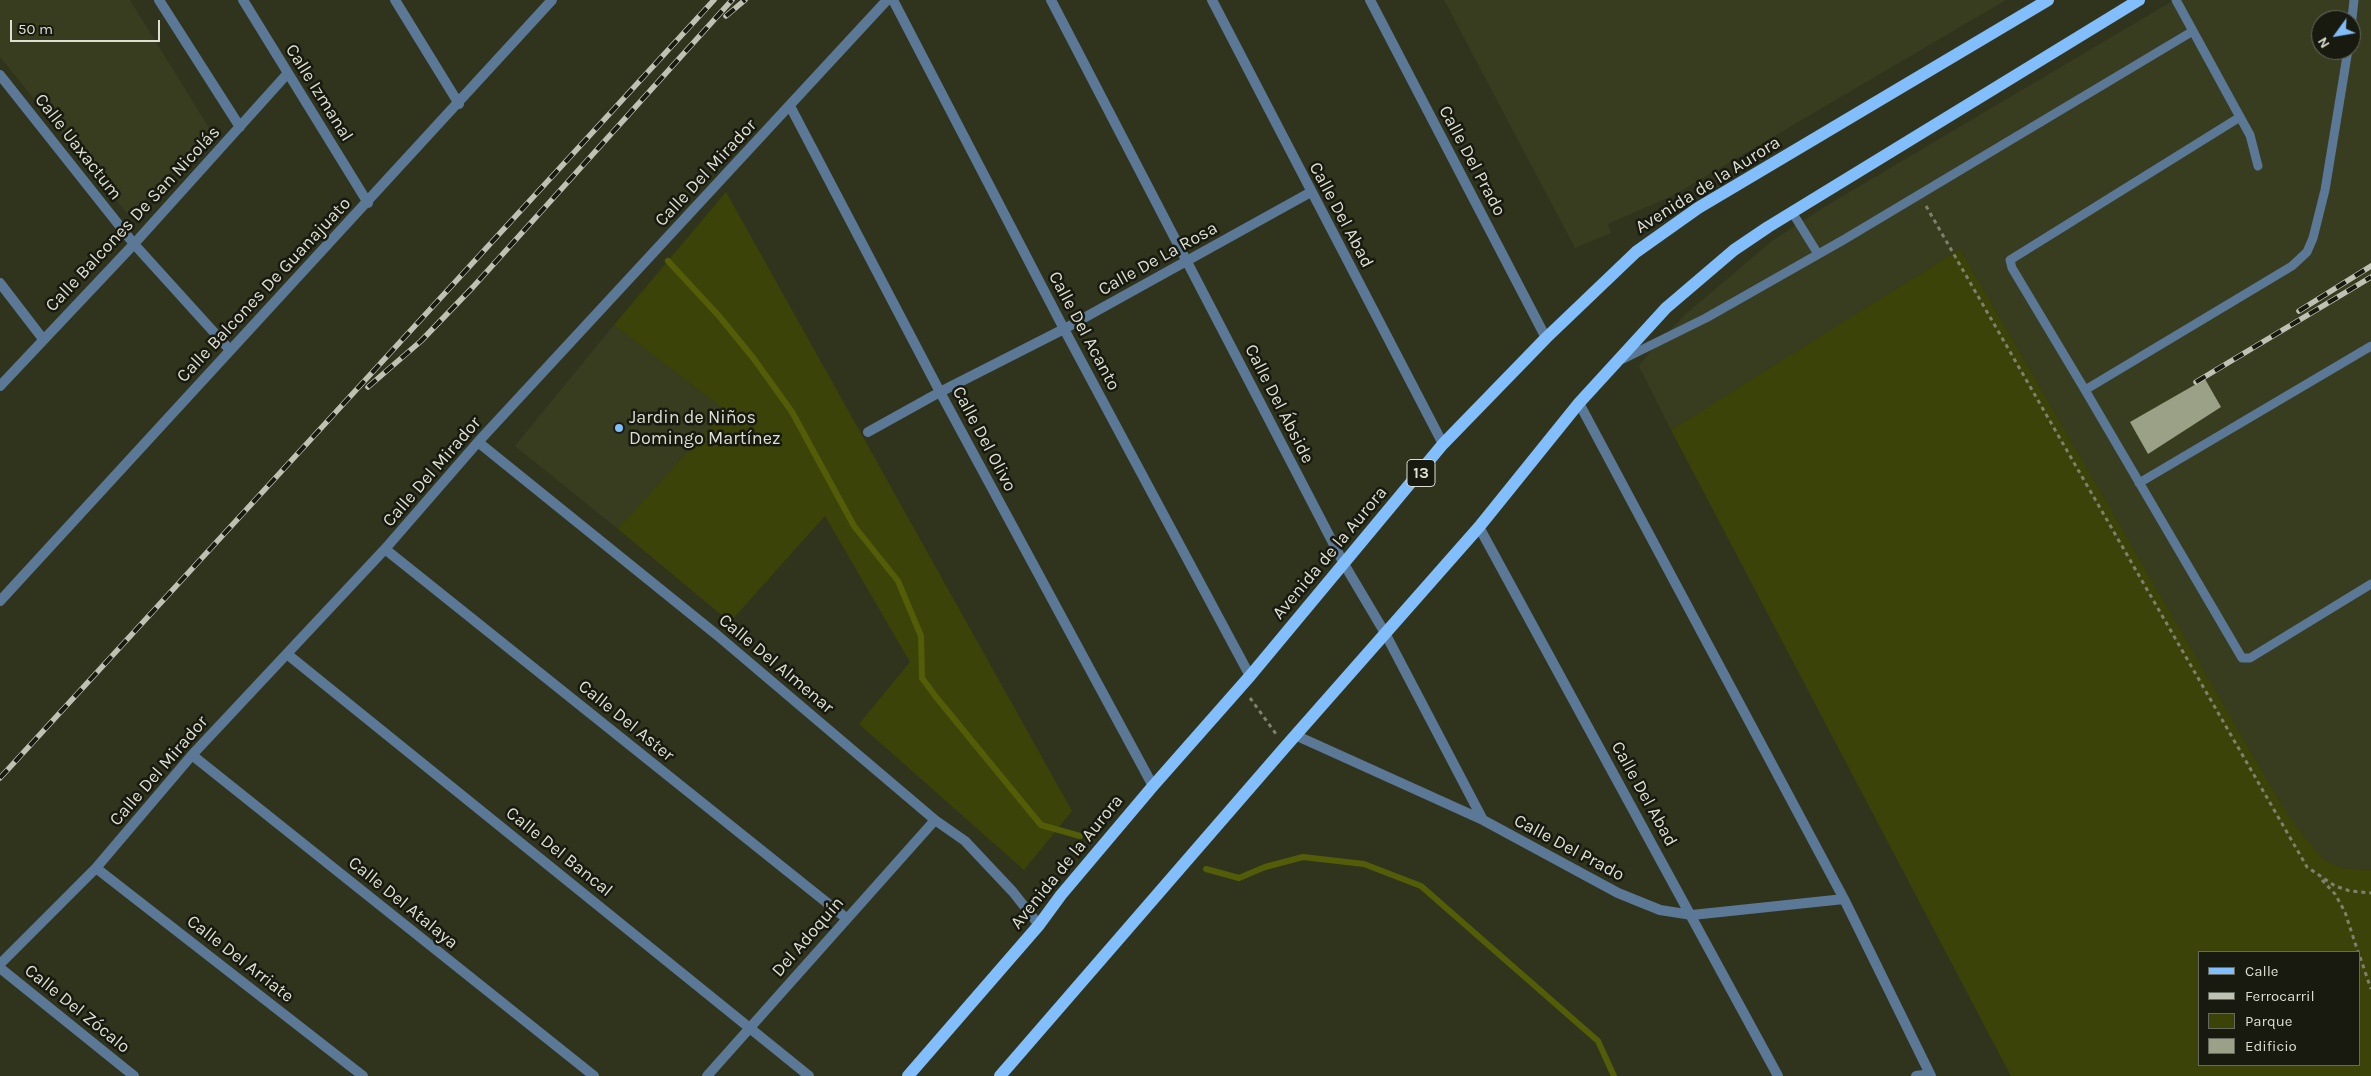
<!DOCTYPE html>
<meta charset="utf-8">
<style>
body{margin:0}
#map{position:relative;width:2371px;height:1076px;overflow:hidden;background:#30341d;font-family:Karla,sans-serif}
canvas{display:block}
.legend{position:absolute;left:2198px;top:951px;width:162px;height:115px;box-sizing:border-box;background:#181a10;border:1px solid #66695d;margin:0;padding:6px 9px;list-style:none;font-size:15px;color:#dcdfd1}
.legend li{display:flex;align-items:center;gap:10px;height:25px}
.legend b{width:25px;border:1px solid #66695d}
.north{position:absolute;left:2311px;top:10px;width:50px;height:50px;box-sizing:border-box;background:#181a10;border:1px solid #66695d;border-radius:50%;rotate:238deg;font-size:14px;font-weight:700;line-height:20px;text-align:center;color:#dcdfd1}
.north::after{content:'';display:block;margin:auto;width:18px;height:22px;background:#80bdfa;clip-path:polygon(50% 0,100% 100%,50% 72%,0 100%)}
.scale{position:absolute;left:10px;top:20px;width:150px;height:22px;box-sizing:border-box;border:2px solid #dcdfd1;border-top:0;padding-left:6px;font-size:15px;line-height:18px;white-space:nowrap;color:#dcdfd1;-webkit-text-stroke:4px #181a10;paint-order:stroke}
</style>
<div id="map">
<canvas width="2371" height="1076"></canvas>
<ul class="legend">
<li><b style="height:6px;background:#81befb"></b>Calle</li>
<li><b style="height:6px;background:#bfc2b3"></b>Ferrocarril</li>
<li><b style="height:14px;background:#3c4308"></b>Parque</li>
<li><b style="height:14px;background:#9ba186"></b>Edificio</li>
</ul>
<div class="north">N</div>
<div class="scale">50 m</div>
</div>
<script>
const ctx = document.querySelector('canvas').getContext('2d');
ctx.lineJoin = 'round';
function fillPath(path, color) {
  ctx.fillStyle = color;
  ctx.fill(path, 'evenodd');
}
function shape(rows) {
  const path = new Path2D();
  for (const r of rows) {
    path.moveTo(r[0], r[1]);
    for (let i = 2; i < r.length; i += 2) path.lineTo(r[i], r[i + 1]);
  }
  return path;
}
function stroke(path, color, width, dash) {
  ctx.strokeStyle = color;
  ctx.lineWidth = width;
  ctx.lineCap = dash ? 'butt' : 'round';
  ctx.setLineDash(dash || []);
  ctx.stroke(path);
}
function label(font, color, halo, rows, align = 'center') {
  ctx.font = font + ' Karla,sans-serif';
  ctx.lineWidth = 5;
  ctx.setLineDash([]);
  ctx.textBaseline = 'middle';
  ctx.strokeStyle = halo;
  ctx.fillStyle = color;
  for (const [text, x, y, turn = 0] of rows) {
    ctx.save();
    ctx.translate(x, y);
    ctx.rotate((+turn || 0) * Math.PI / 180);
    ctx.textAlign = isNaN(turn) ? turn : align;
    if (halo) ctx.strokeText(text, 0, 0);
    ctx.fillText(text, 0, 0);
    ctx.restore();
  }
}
fillPath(shape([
 [0,0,130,0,211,131,129,216,0,57],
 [1444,0,2006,0,1674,195,1608,224,1611,233,1575,248],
 [2174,0,2371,0,2371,870,2342,868,2324,860,2297,829,2277,797,1960,249,1671,430,1639,366,1657,343,1687,313,1772,241,1826,206],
 [2321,20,2351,20,2351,50,2321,50],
 [614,325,725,410,618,529,515,446]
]), '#383d20');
fillPath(shape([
 [726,192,1072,811,1024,870,859,724,910,662,825,516,730,622,618,529,725,410,614,325],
 [1960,249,2277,797,2297,828,2324,860,2342,868,2371,870,2371,1076,2011,1076,1671,430],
 [2200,952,2360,952,2360,1065,2200,1065]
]), '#3c4308');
stroke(shape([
 [668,261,719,316,754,359,792,412,854,526,898,581,921,636,922,678,936,697,1041,825,1080,836],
 [1206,869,1239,878,1265,867,1303,857,1364,864,1421,886,1598,1041,1614,1076]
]), '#535d08', 6);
fillPath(shape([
 [2205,379,2221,407,2148,454,2130,422]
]), '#9ba186');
stroke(shape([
 [1926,206,2307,867,2335,886,2350,891,2371,893],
 [1250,698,1276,734],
 [2322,880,2335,894,2345,912,2358,952],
 [2360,957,2371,989]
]), '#7e816e', 3, [4, 4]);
stroke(shape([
 [2176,0,2240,117],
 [2351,28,2354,0],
 [2258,166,2250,135,2240,117,2010,260,2012,268,2085,390,2292,266,2307,252,2313,238,2325,190,2348,50],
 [1792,212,1818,254],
 [1623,359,1706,318,1845,239,2193,31],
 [2085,390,2242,658,2250,658,2371,584],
 [2139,483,2371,346]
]), '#5b7896', 9);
stroke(shape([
 [159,0,240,127],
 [243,0,368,203],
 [395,0,459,104],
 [893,0,1064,329,1250,676],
 [1051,0,1344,564,1385,633,1483,820],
 [1212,0,1443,444],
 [1370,0,1546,338],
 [0,75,134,244,230,350],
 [790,106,940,392,1153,786],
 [0,283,43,339],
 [0,386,134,244,288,73],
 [1579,403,1844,899,1931,1076],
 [868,432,940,392,1064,329,1311,192],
 [478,442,717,635,935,820,965,841,1013,892,1039,925],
 [1479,527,1778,1076],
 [385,549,846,918],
 [0,601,552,0],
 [287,654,809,1076],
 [1295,735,1483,820,1618,893,1660,910,1692,915,1844,899],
 [192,755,594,1076],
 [96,868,363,1076],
 [0,964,96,868,192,755,385,549,478,442,887,0],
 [0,968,134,1076],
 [707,1076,935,820],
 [1916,1076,1930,1074]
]), '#5b7896', 10);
stroke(shape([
 [908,1076,1039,925,1061,895,1153,786,1250,676,1443,444,1546,338,1636,252,1698,208,2048,0],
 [1000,1076,1286,746,1479,527,1579,403,1666,308,1734,250,1768,227,2139,0]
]), '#81befb', 12);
const rail = shape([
 [726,16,745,0],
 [2299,311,2371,266],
 [2196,382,2371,277],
 [368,387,421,341,473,287,732,0],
 [0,778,714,0]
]);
stroke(rail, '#bfc2b3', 5.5);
stroke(rail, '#181a10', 4, [11]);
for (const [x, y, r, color] of [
 [619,428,5,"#80bdfa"]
]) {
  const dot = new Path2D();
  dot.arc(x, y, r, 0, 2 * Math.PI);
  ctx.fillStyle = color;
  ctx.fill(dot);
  stroke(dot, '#181a10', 2);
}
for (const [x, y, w] of [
 [1421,473,28]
]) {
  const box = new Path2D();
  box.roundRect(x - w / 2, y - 13.5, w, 27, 4);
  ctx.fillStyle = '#181a10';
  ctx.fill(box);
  stroke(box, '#dcdfd1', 1);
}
label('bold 16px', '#dcdfd1', null, [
 ["13",1421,473]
]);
label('18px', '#dcdfd1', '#181a10', [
 ["Calle Izmanal",319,93,58],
 ["Calle Uaxactum",78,147,52],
 ["Calle Del Prado",1472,161,62],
 ["Calle Del Mirador",706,173,-47],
 ["Avenida de la Aurora",1708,185,-32],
 ["Calle Del Abad",1341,215,62],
 ["Calle Balcones De San Nicolás",133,219,-47],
 ["Calle De La Rosa",1158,259,-29],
 ["Calle Balcones De Guanajuato",264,290,-47],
 ["Calle Del Acanto",1084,331,62],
 ["Calle Del Ábside",1279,404,63],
 ["Calle Del Olivo",984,439,62],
 ["Calle Del Mirador",432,472,-49],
 ["Avenida de la Aurora",1330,553,-50],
 ["Calle Del Almenar",776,664,40],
 ["Calle Del Aster",626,721,39],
 ["Calle Del Mirador",159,771,-49],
 ["Calle Del Abad",1644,794,61],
 ["Calle Del Prado",1569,848,28],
 ["Calle Del Bancal",559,852,39],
 ["Avenida de la Aurora",1067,862,-51],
 ["Calle Del Atalaya",403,903,39],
 ["Del Adoquín",808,937,-49],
 ["Calle Del Arriate",240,959,38],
 ["Calle Del Zócalo",77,1009,39]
]);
label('18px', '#dcdfd1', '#181a10', [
 ["Jardin de Niños",629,418],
 ["Domingo Martínez",629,439]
], 'left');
</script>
